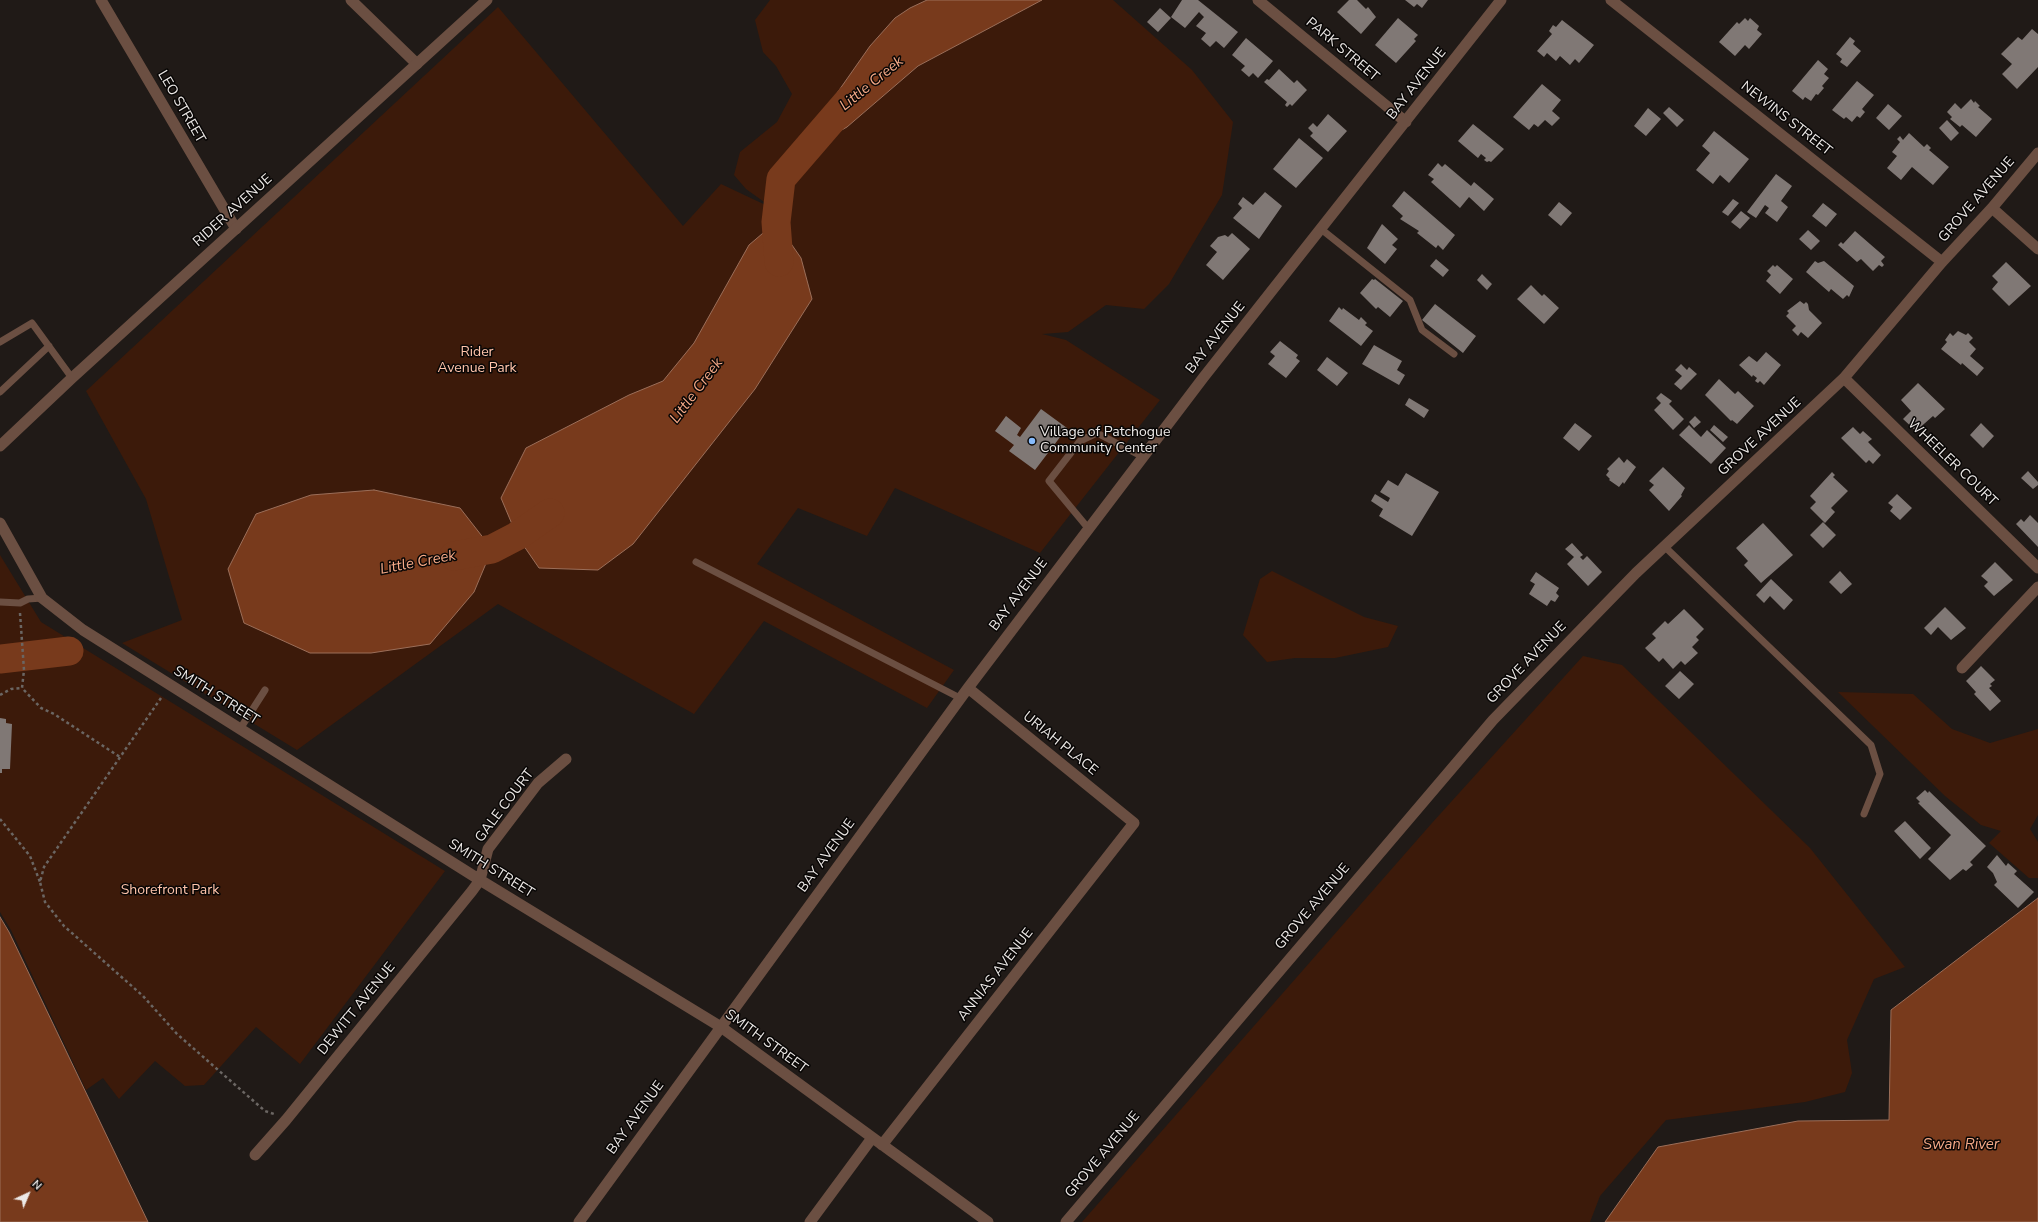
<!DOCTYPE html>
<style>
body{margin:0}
#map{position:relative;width:2038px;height:1222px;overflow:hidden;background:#201a17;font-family:"Nunito Sans",sans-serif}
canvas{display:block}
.north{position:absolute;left:8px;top:1174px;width:40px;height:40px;-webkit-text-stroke:3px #080605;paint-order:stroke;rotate:44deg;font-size:11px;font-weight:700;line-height:16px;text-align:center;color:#ede9e7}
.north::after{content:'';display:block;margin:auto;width:14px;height:18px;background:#ede9e7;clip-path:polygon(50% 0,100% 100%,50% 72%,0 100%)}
</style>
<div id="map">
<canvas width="2038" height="1222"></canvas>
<div class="north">N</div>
</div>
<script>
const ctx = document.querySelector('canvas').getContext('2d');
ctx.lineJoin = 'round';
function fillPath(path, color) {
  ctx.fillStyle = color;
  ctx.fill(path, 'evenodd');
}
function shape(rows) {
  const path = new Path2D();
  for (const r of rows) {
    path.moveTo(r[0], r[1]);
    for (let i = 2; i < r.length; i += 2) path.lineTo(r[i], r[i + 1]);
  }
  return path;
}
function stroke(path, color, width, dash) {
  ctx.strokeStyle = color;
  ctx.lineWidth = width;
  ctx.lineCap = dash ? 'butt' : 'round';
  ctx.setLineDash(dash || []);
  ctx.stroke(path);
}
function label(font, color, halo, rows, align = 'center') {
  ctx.font = font + ' "Nunito Sans",sans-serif';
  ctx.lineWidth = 3;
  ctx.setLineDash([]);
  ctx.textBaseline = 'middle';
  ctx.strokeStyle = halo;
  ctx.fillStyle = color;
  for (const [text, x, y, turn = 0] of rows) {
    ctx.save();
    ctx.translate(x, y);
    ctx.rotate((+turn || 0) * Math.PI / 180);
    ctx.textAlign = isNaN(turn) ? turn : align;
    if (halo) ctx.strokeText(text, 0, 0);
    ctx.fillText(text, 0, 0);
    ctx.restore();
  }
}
fillPath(shape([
 [770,0,927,0,910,8,895,18,870,46,822,116,847,127,918,66,1042,0,1113,0,1192,70,1233,122,1222,195,1169,284,1144,309,1106,305,1068,332,1042,334,1066,340,1160,400,1040,553,895,488,867,536,798,508,757,564,954,670,927,708,764,621,694,714,498,604,297,750,122,643,182,620,146,499,86,391,498,7,683,226,721,184,774,209,746,189,734,175,740,152,777,122,792,94,776,66,763,52,755,20],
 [0,555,41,622,445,871,300,1064,256,1027,204,1085,185,1086,155,1061,119,1099,103,1078,86,1090,11,930,0,912],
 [1272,571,1364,617,1398,626,1388,647,1335,658,1295,658,1267,662,1243,635,1260,579],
 [1583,656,1622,665,1810,848,1905,967,1874,979,1847,1040,1852,1073,1845,1092,1805,1102,1666,1120,1600,1196,1590,1222,1082,1222,1432,823],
 [1838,692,1913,694,1952,729,1990,743,2038,729,2038,815,2030,829,2038,842,2038,878,2029,878,1989,843,2001,831,1981,825,1945,796]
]), '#3c1a0a');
const water = shape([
 [927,0,1042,0,918,66,847,127,826,139,821,116,870,46,895,18,910,8,927,0],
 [776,222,801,258,812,299,755,389,633,544,598,570,539,568,517,536,501,498,526,448,629,395,663,381,694,343,749,245,776,222],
 [374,490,460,508,492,549,474,592,430,644,371,653,310,653,244,623,228,569,256,514,311,495,374,490],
 [2038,898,2038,1222,1605,1222,1658,1147,1798,1121,1889,1120,1891,1010,2038,898],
 [0,917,9,932,148,1222,0,1222,0,917]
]);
fillPath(water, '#783a1c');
stroke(water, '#9b6e59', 1);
stroke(shape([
 [779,262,776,222,781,179,850,99],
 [454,556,492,549,517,536,550,513],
 [0,659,69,651]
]), '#783a1c', 29);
fillPath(shape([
 [1182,0,1198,0,1238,32,1224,48,1216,41,1210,47,1201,39,1206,33,1196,26,1204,17,1199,12,1185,28,1171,17],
 [1349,0,1357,0,1366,9,1368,7,1376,17,1361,34,1337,12],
 [1405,0,1428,0,1422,8,1417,4,1414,7],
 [1160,8,1171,18,1158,32,1147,22],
 [1398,18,1418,35,1414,39,1416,41,1396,63,1375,45],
 [1745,18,1748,21,1750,18,1759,26,1757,30,1762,34,1749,49,1745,45,1735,56,1719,42,1737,22,1739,24],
 [1562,20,1594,45,1579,63,1575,59,1570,65,1560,56,1556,61,1547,53,1544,57,1537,51,1552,34,1549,31,1553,25,1556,27],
 [2032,29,2038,34,2038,67,2017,89,2002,74,2012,64,2001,54,2018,37,2022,40],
 [1850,37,1855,41,1853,44,1861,51,1847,67,1840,62,1842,59,1836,54],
 [1246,38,1273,61,1258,78,1253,73,1249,77,1241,70,1245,66,1232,55],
 [1818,60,1828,69,1824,74,1829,78,1822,86,1824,88,1818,95,1816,94,1811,101,1805,97,1803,100,1792,91],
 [1279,69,1294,83,1297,80,1307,90,1292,106,1290,104,1287,107,1285,105,1287,102,1264,82,1267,79,1269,80],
 [1857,81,1874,95,1862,109,1865,112,1860,118,1857,116,1852,122,1846,117,1844,119,1832,110],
 [1542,84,1561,100,1552,111,1560,118,1552,126,1545,120,1538,127,1534,124,1529,130,1513,117],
 [1971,99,1974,103,1975,101,1980,106,1978,107,1992,119,1976,137,1962,125,1960,127,1950,119,1952,117,1947,112,1955,103,1961,109],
 [1888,104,1902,116,1889,130,1876,118],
 [1669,107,1684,120,1677,127,1663,113],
 [1648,108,1661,119,1646,136,1634,126],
 [1328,114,1347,131,1328,152,1310,136,1313,133,1308,128,1313,123,1317,127],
 [1947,120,1959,133,1951,141,1939,128],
 [1473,124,1504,149,1491,162,1489,161,1487,162,1484,160,1486,158,1481,154,1478,158,1458,141],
 [1714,131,1749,159,1729,183,1720,175,1713,184,1696,170,1710,153,1702,146],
 [1909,133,1924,147,1927,144,1931,148,1929,150,1949,167,1933,185,1912,167,1901,180,1887,168,1897,156,1892,152,1900,142,1897,139,1900,136,1903,140],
 [1299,138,1323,158,1296,188,1273,169],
 [1438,163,1442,167,1445,164,1471,186,1474,182,1494,199,1484,211,1469,197,1460,208,1431,182,1434,179,1428,175],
 [1776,174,1792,186,1781,201,1788,207,1777,222,1765,213,1769,208,1765,205,1756,218,1747,212],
 [1404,191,1455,235,1443,250,1438,245,1436,248,1417,233,1419,231,1400,219,1403,216,1392,206],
 [1265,192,1282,206,1259,239,1233,218,1242,208,1238,204,1243,197,1253,205],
 [1733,199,1739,203,1728,216,1722,212],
 [1559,202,1572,213,1561,226,1548,215],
 [1823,203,1837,214,1826,227,1812,216],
 [1741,211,1750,218,1740,229,1731,222],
 [1382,224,1398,239,1392,245,1397,249,1385,264,1367,248],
 [1808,230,1820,241,1811,250,1799,239],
 [1855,231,1885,257,1881,261,1884,265,1882,267,1879,265,1873,271,1861,259,1857,262,1838,245,1841,242,1843,244],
 [1232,233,1250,249,1223,280,1206,265,1217,252,1210,246,1218,237,1225,235,1228,237],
 [1436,259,1449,270,1443,277,1430,266],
 [1815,261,1818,263,1824,261,1854,286,1849,297,1847,295,1843,299,1831,289,1829,292,1806,272],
 [2006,262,2031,286,2009,306,1992,289,1998,282,1992,276],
 [1773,265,1775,267,1777,265,1793,279,1780,294,1766,281,1771,275,1767,271],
 [1482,274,1492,284,1487,290,1477,280],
 [1372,279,1374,280,1375,279,1403,301,1390,317,1378,307,1376,309,1360,293],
 [1531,285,1542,296,1544,294,1559,308,1544,324,1517,299],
 [1800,301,1804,304,1806,302,1808,304,1809,310,1822,323,1808,338,1801,332,1798,336,1792,330,1796,326,1786,316,1789,313,1787,311],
 [1435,304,1476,336,1463,353,1422,320],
 [1339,307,1342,310,1343,308,1359,320,1361,317,1367,323,1365,325,1373,331,1361,346,1329,321],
 [1958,331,1966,335,1968,333,1973,338,1969,342,1976,349,1970,356,1984,368,1977,376,1962,363,1961,365,1941,349,1947,342,1945,340,1950,333,1953,336],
 [1280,341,1298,355,1296,358,1300,361,1286,378,1268,364,1275,356,1270,352],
 [1374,345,1402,361,1397,370,1405,375,1399,385,1362,364],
 [1766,352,1781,365,1764,385,1760,381,1758,383,1755,381,1757,378,1753,375,1752,377,1739,365,1749,356,1757,362],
 [1327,357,1348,373,1337,386,1317,370],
 [1681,364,1687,370,1689,367,1697,374,1681,390,1674,384,1682,376,1675,370],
 [1719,379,1735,394,1738,391,1754,406,1737,424,1732,420,1731,421,1705,395],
 [1918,383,1945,409,1935,418,1933,416,1916,431,1903,419,1911,411,1901,400],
 [1661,393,1672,401,1669,404,1684,419,1673,430,1654,410,1661,403,1656,398],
 [1409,398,1429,410,1424,418,1405,405],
 [1041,409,1067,428,1035,470,1009,451,1014,445,995,431,1006,416,1021,428,1017,435,1020,437],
 [1695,416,1701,422,1694,428,1689,422],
 [1575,423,1592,436,1579,451,1563,438],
 [1981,423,1994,436,1983,448,1970,435],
 [1689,425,1701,437,1707,430,1726,448,1711,464,1679,435],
 [1714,425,1728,437,1723,442,1710,430],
 [1853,427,1860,434,1863,431,1872,439,1868,442,1881,455,1873,464,1869,460,1866,463,1841,438],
 [1619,457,1624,463,1627,459,1636,467,1624,484,1623,482,1619,487,1609,480,1610,479,1606,475,1609,471,1607,469],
 [1663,467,1685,488,1681,495,1682,496,1669,511,1649,490,1654,485,1649,481],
 [2028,471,2038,482,2038,485,2033,489,2021,478],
 [1832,472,1835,475,1833,477,1848,491,1831,508,1835,512,1825,523,1810,508,1816,502,1810,496],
 [1406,473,1439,492,1412,536,1379,516,1383,509,1371,501,1375,494,1388,502,1390,498,1380,492,1388,480,1398,486],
 [1897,494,1912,508,1900,520,1890,511,1893,507,1888,503],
 [2030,515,2038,523,2038,547,2016,524,2021,519,2024,522],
 [1823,522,1836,535,1823,548,1810,535],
 [1763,523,1793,555,1761,583,1744,565,1748,561,1736,548],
 [1572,543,1583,555,1580,557,1583,560,1587,556,1602,572,1588,586,1567,564,1574,557,1565,549],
 [1995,562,2013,580,1994,596,1984,586,1988,582,1981,576],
 [1840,571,1852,584,1841,594,1829,582],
 [1536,572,1559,588,1556,593,1559,596,1555,602,1551,600,1547,606,1529,594,1535,584,1530,581],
 [1771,579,1793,600,1784,610,1770,596,1764,603,1756,595],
 [1945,607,1966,628,1951,640,1938,627,1931,635,1924,628],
 [1684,609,1704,629,1696,637,1699,640,1692,647,1698,653,1685,665,1681,661,1673,669,1663,658,1659,662,1645,648,1656,638,1652,634,1665,621,1668,624],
 [1981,666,1995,680,1990,684,1992,686,1989,688,2001,701,1990,711,1974,694,1976,692,1966,681],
 [1680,671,1694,684,1679,699,1665,686],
 [0,718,6,719,6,723,12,724,10,769,2,769,2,773,0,773],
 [1925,790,1928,793,1929,791,1986,846,1970,862,1973,865,1966,871,1963,869,1950,880,1928,859,1951,835,1918,803,1920,802,1916,798],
 [1905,821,1931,848,1920,859,1894,831],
 [1997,855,2006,866,2008,863,2017,871,2014,874,2034,892,2018,908,1994,885,1997,882,1993,873,1987,867]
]), '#807875');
stroke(shape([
 [20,613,24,670,22,688,41,708,54,714,120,757],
 [0,695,11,689,22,688],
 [161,698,44,867,40,882,45,902,64,926,143,996,177,1034,265,1111,274,1114],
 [0,819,30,856,40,882]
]), '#6b6663', 2.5, [3, 3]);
stroke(shape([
 [1321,229,1410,300,1422,330,1454,354],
 [0,342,32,323,72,378],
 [0,392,49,346],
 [1088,528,1049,481,1080,441,1097,433,1143,457],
 [1664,546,1871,745,1880,774,1864,814],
 [696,562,960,698],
 [0,602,20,603,28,599,42,598],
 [240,729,265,690]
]), '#6b4f42', 7);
stroke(shape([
 [101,0,236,229],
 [351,0,417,64],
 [1258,0,1406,122],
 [1611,0,1942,262],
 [1992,208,2038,249],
 [1844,378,2038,568],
 [0,523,42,598,83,630,480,880,721,1027,988,1222],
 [1962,668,2038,587],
 [882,1145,1134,823,968,688],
 [255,1155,286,1120,472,891,480,880,488,849,538,783,566,759],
 [579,1222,968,688,1203,378,1501,0],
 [810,1222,872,1138],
 [1066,1222,1493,720,1636,573,1844,378,1942,262,1992,208,2038,153]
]), '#6b4f42', 11);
stroke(shape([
 [0,446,72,378,487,0]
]), '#6b4f42', 11);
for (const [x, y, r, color] of [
 [1032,441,4,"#87bbfc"]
]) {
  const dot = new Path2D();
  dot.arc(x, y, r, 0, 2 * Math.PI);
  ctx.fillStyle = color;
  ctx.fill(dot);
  stroke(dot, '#080605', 1.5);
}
label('14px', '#ede9e7', '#080605', [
 ["PARK STREET",1342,50,40],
 ["BAY AVENUE",1417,84,-52],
 ["LEO STREET",181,107,60],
 ["NEWINS STREET",1786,119,38],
 ["GROVE AVENUE",1977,200,-49],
 ["RIDER AVENUE",233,211,-42],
 ["BAY AVENUE",1216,338,-52],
 ["GROVE AVENUE",1760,437,-43],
 ["WHEELER COURT",1952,463,44],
 ["BAY AVENUE",1019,595,-53],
 ["GROVE AVENUE",1527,663,-46],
 ["SMITH STREET",216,696,32],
 ["URIAH PLACE",1060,744,39],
 ["GALE COURT",505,806,-53],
 ["BAY AVENUE",827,856,-54],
 ["SMITH STREET",491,869,32],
 ["GROVE AVENUE",1313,907,-50],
 ["ANNIAS AVENUE",996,975,-52],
 ["DEWITT AVENUE",357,1009,-51],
 ["SMITH STREET",766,1042,36],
 ["BAY AVENUE",636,1118,-54],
 ["GROVE AVENUE",1103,1155,-50]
]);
label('14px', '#ffc4ab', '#080605', [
 ["Rider",477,353],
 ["Avenue Park",477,369],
 ["Shorefront Park",170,891]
]);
label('14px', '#ede9e7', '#080605', [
 ["Village of Patchogue",1040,433],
 ["Community Center",1040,449]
], 'left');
label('italic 15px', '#f6aa88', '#080605', [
 ["Little Creek",872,84,-39],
 ["Little Creek",697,391,-53],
 ["Little Creek",418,563,-11],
 ["Swan River",1961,1145]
]);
</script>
